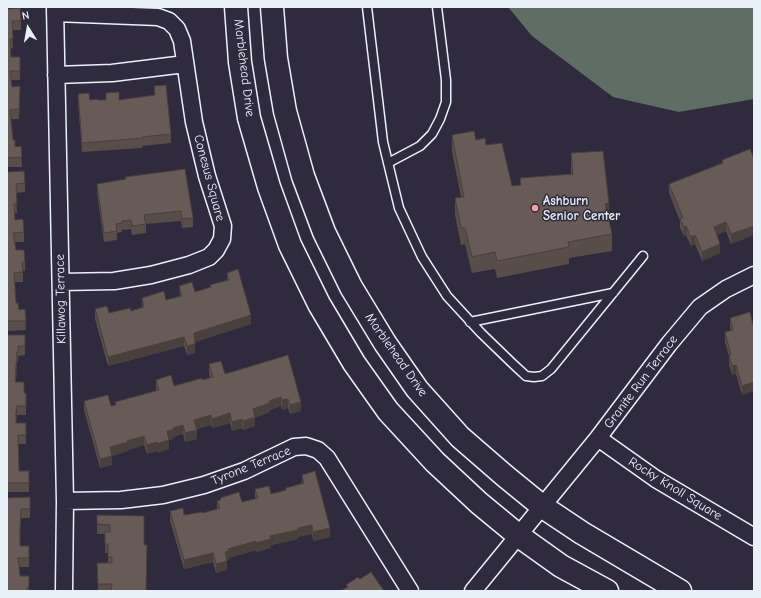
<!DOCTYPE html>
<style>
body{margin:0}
#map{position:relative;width:761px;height:598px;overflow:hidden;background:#2f2a3d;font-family:"Comic Neue",sans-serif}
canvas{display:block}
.frame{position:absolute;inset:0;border:8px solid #e8f1f8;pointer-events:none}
.north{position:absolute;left:8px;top:8px;width:40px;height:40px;-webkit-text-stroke:3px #2f2a3d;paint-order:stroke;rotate:349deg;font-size:11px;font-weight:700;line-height:16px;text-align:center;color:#e8f1f8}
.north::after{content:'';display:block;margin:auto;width:14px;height:18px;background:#e8f1f8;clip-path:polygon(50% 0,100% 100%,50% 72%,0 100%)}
</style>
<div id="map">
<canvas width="761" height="598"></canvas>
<div class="frame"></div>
<div class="north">N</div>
</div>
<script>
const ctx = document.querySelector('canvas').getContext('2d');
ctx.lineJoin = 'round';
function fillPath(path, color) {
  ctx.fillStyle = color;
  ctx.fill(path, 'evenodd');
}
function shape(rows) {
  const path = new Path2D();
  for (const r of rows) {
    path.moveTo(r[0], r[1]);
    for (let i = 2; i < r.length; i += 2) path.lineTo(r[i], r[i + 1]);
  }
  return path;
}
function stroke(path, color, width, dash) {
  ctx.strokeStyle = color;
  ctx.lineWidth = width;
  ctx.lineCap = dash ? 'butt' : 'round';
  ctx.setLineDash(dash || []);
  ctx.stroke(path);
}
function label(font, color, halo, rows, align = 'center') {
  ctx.font = font + ' "Comic Neue",sans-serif';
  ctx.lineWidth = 3;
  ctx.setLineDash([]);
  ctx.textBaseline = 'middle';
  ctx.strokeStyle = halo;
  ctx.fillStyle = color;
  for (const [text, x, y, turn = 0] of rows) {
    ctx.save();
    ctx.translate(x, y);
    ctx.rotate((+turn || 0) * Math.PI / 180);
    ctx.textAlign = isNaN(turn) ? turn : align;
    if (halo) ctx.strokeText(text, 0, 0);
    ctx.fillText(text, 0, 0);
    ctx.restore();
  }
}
fillPath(shape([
 [508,7,754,7,754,99,679,112,613,97,532,36]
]), '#5e6e65');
const lane = shape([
 [367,7,383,142,399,208,422,257,447,296,481,333,512,363,526,376,534,377,542,376,551,369,643,256],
 [388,163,420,146,432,134,440,119,446,102,446,80,437,7],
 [470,322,613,293]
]);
const street = shape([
 [55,7,65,501,64,591],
 [55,13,158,17,169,21,177,29,182,41,194,122,207,176,223,226,222,239,216,250,209,257,189,265,151,275,114,281,61,282],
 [56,75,112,73,185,64],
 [598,438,656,479,754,537],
 [65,501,121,500,163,495,204,485,244,471,294,447,306,446,318,450,327,458,410,591],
 [473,591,598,438,669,344,700,307,726,289,754,275]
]);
const secondary = shape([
 [236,7,240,62,249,118,269,187,290,245,319,304,354,363,388,411,435,462,479,503,519,536,561,566,607,591],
 [272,7,276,58,285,111,303,176,324,232,351,287,385,343,417,389,460,437,505,476,543,507,582,533,680,591]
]);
stroke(lane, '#e8f1f8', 11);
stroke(street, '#e8f1f8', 19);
stroke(secondary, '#e8f1f8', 25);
stroke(lane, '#2f2a3d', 8);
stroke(street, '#2f2a3d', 16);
stroke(secondary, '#2f2a3d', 22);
fillPath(shape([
 [7,9,21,21,21,30,12,30,13,48,11,49,11,57,20,71,20,80,11,80,12,87,20,95,19,119,11,119,13,140,15,147,21,146,22,167,7,167],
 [154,86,171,134,171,143,142,146,142,148,82,152,78,103,78,94,90,100,106,100,106,93,119,100,154,95],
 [452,135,476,140,486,145,512,186,520,185,520,178,571,174,571,153,609,220,612,234,612,251,569,258,569,264,497,278,495,269,472,273,465,244,461,245,455,215,455,198,461,197,452,152],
 [754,159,754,235,731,244,726,231,717,235,720,253,702,261,695,244,691,246,686,235,684,236,680,228,680,221,669,193,669,184,722,163,722,160],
 [7,172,25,183,25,192,16,193,17,213,15,213,15,220,24,232,24,242,15,242,16,250,25,262,25,271,23,271,23,282,15,282,16,303,19,310,25,309,26,330,7,331],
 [125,177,193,218,193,227,182,228,181,221,146,224,146,233,132,235,131,229,122,230,122,232,117,233,117,240,104,242,97,193,97,184,125,180],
 [227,273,251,324,195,342,195,353,187,355,184,346,108,366,95,319,95,309,109,313,131,311,142,307,142,298,166,300,180,296,179,286,195,292,210,287,210,285,227,280],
 [730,318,753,325,742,395,736,374,732,375,729,365,729,356,725,342,725,332,731,331,730,328],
 [7,335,25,335,25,355,18,356,18,362,17,362,16,382,24,393,26,393,26,415,17,415,16,419,16,423,26,423,26,444,18,444,19,471,29,471,29,492,7,492],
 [288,355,301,411,290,414,288,408,282,410,281,406,270,410,270,412,255,418,255,426,243,430,242,428,232,431,230,423,212,428,211,425,197,429,197,439,185,442,183,434,173,437,173,439,169,440,169,449,157,453,157,451,147,454,144,445,128,450,128,451,112,456,112,465,100,468,84,410,84,401,111,406,115,405,115,402,156,391,156,380,174,386,202,380,210,378,209,373,209,364,225,374],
 [302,475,330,537,313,541,312,534,298,537,298,539,271,545,271,548,256,552,256,550,229,558,229,560,227,560,227,570,216,573,213,562,184,569,170,521,170,511,184,515,203,513,217,509,217,501,220,500,220,498,242,502,255,499,255,489,271,494,286,490,286,488,302,483],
 [30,497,30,518,21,518,20,534,20,546,29,546,29,567,19,567,20,576,29,576,29,591,7,591,7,498],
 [97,515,144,545,146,591,98,591,97,563,108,563,108,553,105,553,105,534,97,534]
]), '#594d4a');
fillPath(shape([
 [20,86,20,95,19,119,19,109],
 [609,203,609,220,605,221,605,204],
 [726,222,726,231,714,236,714,227],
 [686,226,686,235,684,236,684,227],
 [754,226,754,235,731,244,731,234],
 [695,235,695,244,691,246,691,237],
 [720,244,720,253,702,261,702,252],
 [251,315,251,324,194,342,194,333],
 [184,337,184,346,108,366,108,357],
 [195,344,195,353,187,355,187,346],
 [736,365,736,374,732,375,732,366],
 [754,382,754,391,742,395,742,386],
 [281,397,281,406,270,410,270,412,255,418,255,426,243,430,243,421,253,409,269,401],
 [288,399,288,408,282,410,282,400],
 [301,402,301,411,290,414,290,405],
 [17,406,17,415,16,421,16,411],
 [230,413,230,423,212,428,212,419],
 [211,415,211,425,194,429,194,420],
 [242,419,242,428,232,431,232,422],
 [183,425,183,434,173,437,173,439,167,441,167,431,173,428],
 [197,430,197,439,185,442,185,433],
 [144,436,144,445,128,450,128,451,112,456,112,465,100,468,100,459,110,447,127,441],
 [169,440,169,449,157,453,157,444],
 [157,442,157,451,147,454,147,445],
 [312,525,312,534,298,537,298,539,271,545,271,548,256,552,256,543,270,536],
 [330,528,330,537,313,541,313,532],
 [256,541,256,550,229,558,229,560,225,561,225,552,228,549],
 [213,553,213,562,184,569,184,560],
 [227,561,227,570,216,573,216,564]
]), '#493f3c');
const building = shape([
 [20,8,21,21,12,21,13,39,10,39,11,57,20,57,20,71,10,71,12,87,20,86,19,109,10,110,13,140,15,140,15,147,21,146,22,157,7,158,7,9,20,8],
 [166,85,171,134,142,137,142,138,82,143,78,94,89,93,90,100,98,99,98,100,106,100,106,93,119,92,119,100,155,95,154,86,166,85],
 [474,131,476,140,485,138,486,145,502,143,512,186,521,185,520,178,573,174,571,153,603,151,609,203,605,204,612,234,568,242,569,247,497,261,495,252,472,257,465,228,461,228,455,198,464,197,452,135,474,131],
 [750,149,754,159,754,226,731,234,726,222,714,227,720,244,702,252,695,235,691,237,686,226,684,227,680,219,683,218,669,184,723,163,722,160,750,149],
 [185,169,193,218,182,219,181,211,144,215,146,224,132,226,131,220,122,221,122,223,116,224,117,231,104,233,97,184,126,179,125,177,185,169],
 [24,171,25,183,16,184,17,204,14,204,15,220,23,219,24,232,13,233,16,250,24,250,25,262,22,262,23,272,14,273,16,303,18,303,19,310,25,309,26,321,7,321,7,172,24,171],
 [238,269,251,315,194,333,195,344,187,346,184,337,108,357,95,309,107,306,109,313,130,308,131,311,144,307,142,298,164,291,166,300,182,296,179,286,192,282,195,292,211,287,210,285,229,280,227,273,238,269],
 [750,312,753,325,754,325,754,382,742,386,736,365,732,366,729,355,731,355,725,332,733,330,730,318,750,312],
 [7,335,25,335,25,346,18,346,18,352,17,352,15,382,24,382,24,393,26,393,26,406,17,406,16,411,16,423,26,423,26,435,18,435,19,471,29,471,29,483,7,483,7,335],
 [288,355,301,402,290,405,288,399,282,400,281,397,269,401,270,403,253,409,255,417,243,421,242,419,232,422,230,413,212,419,211,415,194,420,197,430,185,433,183,425,173,428,173,430,167,431,169,440,157,444,157,442,147,445,144,436,127,441,128,442,110,447,112,456,100,459,84,401,108,395,111,406,116,405,115,402,159,390,156,380,171,375,174,386,202,378,202,380,213,377,209,364,221,361,225,374,288,355],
 [315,471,330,528,313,532,312,525,298,528,298,530,270,536,271,539,256,543,256,541,228,549,229,551,225,552,227,561,216,564,213,553,184,560,170,511,183,508,184,515,202,512,203,513,220,508,217,501,221,500,220,498,239,492,242,502,258,498,255,489,269,486,271,494,286,490,286,488,304,483,302,475,315,471],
 [30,497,30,509,21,509,20,528,20,546,29,546,29,558,18,558,20,576,29,576,29,587,27,588,27,591,7,591,7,498,30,497],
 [97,515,144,516,144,545,147,545,146,591,111,591,112,584,98,584,97,563,112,563,112,557,108,557,108,544,105,544,105,532,110,532,110,525,97,524,97,515],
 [371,572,384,591,340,591,348,587,346,585,358,577,360,579,371,572]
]);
fillPath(building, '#685a56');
stroke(building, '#493f3c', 1);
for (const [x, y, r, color] of [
 [535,208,4,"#ff9aa2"]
]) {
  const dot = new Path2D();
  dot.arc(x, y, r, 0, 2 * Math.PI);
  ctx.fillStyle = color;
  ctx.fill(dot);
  stroke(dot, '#2f2a3d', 1.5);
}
label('13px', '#e8f1f8', '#2f2a3d', [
 ["Marblehead Drive",244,68,83],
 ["Conesus Square",209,178,75],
 ["Killawog Terrace",61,299,-91],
 ["Marblehead Drive",396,355,55],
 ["Granite Run Terrace",641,382,-53],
 ["Tyrone Terrace",251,466,-22],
 ["Rocky Knoll Square",675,489,32]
]);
label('bold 13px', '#e8f1f8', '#2f2a3d', [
 ["Ashburn",543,201],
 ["Senior Center",543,216]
], 'left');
</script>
